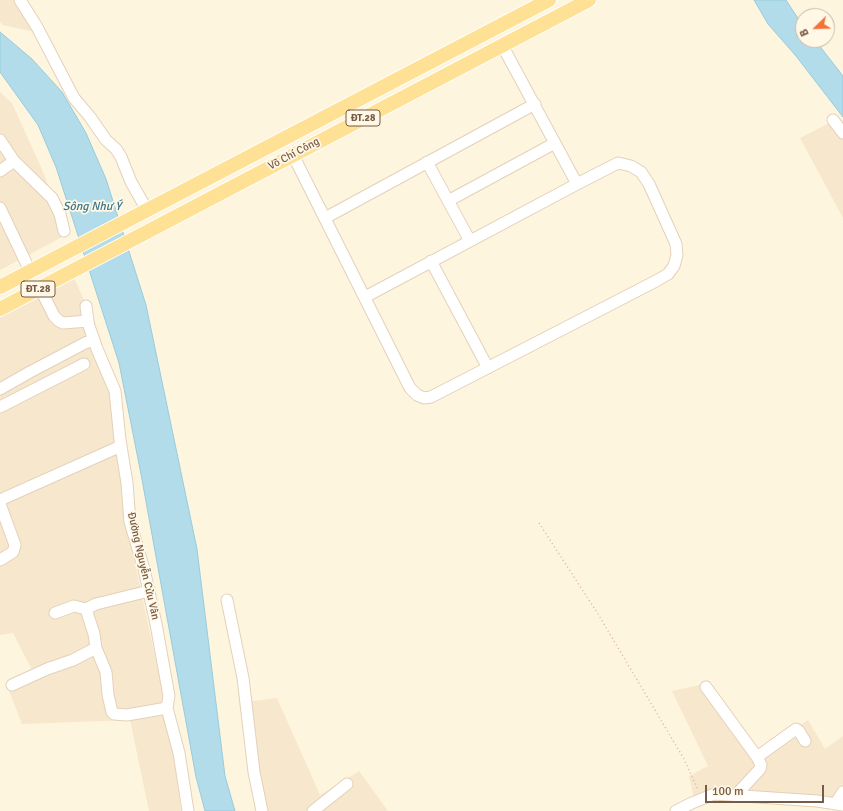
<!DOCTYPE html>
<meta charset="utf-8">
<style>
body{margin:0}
#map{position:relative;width:843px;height:811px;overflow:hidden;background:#fef5df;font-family:Signika,sans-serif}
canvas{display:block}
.north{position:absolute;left:795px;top:8px;width:40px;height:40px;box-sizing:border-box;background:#fff8e7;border:1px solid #c9b9a6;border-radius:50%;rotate:247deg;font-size:11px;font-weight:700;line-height:16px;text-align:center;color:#775b45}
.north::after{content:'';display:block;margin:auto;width:14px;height:18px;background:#f47338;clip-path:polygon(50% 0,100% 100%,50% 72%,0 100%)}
.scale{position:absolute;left:705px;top:785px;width:119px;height:18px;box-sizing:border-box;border:2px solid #775b45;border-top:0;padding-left:5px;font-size:12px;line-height:14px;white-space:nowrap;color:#775b45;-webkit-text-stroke:3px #fff8e7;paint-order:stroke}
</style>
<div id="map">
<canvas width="843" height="811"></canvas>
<div class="north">B</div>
<div class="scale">100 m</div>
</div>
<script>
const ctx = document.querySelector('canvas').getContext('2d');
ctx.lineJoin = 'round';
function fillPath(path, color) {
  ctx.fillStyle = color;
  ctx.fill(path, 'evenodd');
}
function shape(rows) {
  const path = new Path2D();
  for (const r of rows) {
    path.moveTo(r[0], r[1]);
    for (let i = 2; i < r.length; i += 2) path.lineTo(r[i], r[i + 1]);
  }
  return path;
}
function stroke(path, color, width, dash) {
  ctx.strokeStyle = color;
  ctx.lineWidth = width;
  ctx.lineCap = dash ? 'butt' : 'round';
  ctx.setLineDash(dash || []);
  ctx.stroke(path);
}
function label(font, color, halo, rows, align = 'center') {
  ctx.font = font + ' Signika,sans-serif';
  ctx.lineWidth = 3.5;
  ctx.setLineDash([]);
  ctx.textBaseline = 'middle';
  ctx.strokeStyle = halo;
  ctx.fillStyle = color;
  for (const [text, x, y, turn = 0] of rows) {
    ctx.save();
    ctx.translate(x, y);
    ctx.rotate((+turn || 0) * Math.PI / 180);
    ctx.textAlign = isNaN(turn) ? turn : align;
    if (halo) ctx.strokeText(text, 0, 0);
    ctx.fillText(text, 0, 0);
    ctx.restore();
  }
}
fillPath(shape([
 [0,0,16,0,35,32,3,25,0,22],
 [0,92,12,103,44,174,66,235,0,270],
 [833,121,843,137,843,218,800,138],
 [71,271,85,302,113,392,133,554,169,722,181,811,149,811,130,720,22,724,7,686,33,672,13,633,0,635,0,311],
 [704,684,756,755,808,720,825,749,843,736,843,804,766,795,695,803,689,776,708,766,672,691],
 [277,698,320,795,359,771,388,811,258,811,239,703]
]), '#f7e7cd');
const water = shape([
 [754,0,786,0,803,26,803,40,815,40,843,76,843,117,796,56,768,24,754,0],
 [0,32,32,59,62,92,86,133,106,179,146,305,197,549,225,776,235,811,205,811,196,777,141,474,119,363,56,167,38,125,0,72,0,32]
]);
fillPath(water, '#b2dce9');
stroke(water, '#98cbdc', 1);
const minor = shape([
 [20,0,37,27,74,98,90,117,106,140,116,149,121,157,131,182,147,210],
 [502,45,577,184],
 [833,120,843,133],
 [0,140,14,161,0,171],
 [293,155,410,388,417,395,424,398,431,397,656,281,668,274,674,266,677,255,676,244,649,184,641,172,631,166,618,163,577,184,365,297],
 [14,161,52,198,60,214,64,231],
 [427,162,470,241],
 [448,201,555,143],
 [0,208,30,271],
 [325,218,535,104],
 [431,261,488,368],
 [40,288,54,316,59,321,63,323,88,321,89,326,97,349,115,391,120,440,127,483,130,522,144,569,156,624,169,696,167,708,179,753,188,811],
 [86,306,88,321],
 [0,389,30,372,85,343,94,340],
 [0,407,84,364],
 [0,500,121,446],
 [0,504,15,545,13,552,0,560],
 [227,600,243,678,254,772,262,811],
 [55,613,74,606,86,609],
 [96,648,106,672,108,695,112,712,114,714,127,715,167,708],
 [12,685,47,669,73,660,96,648,94,634,86,609,96,604,149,591],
 [706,687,757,757,761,765,760,769,736,795],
 [757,757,796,729,799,731,805,741],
 [835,804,843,792],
 [313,811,347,784],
 [676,811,692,803,714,794,817,801,843,805]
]);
const major = shape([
 [0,287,549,0],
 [0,309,589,0]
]);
stroke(minor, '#e3d1ba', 13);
stroke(major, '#fff', 16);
stroke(shape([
 [539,523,598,614,684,759,698,790]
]), '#dbb898', 1.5, [1, 3]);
stroke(minor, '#fff', 11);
stroke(major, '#ffe195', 14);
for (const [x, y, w] of [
 [363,118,34],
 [38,289,34]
]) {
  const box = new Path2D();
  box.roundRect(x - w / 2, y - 8, w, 16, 3);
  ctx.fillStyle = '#fff8e7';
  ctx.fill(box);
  stroke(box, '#775b45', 1);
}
label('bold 10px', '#775b45', null, [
 ["ĐT.28",363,118],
 ["ĐT.28",38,289]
]);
label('11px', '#775b45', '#fff8e7', [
 ["Võ Chí Công",294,154,-28],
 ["Đường Nguyễn Cửu Vân",143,566,77]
]);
label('italic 12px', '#3c788c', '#fff8e7', [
 ["Sông Như Ý",92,207]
]);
</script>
